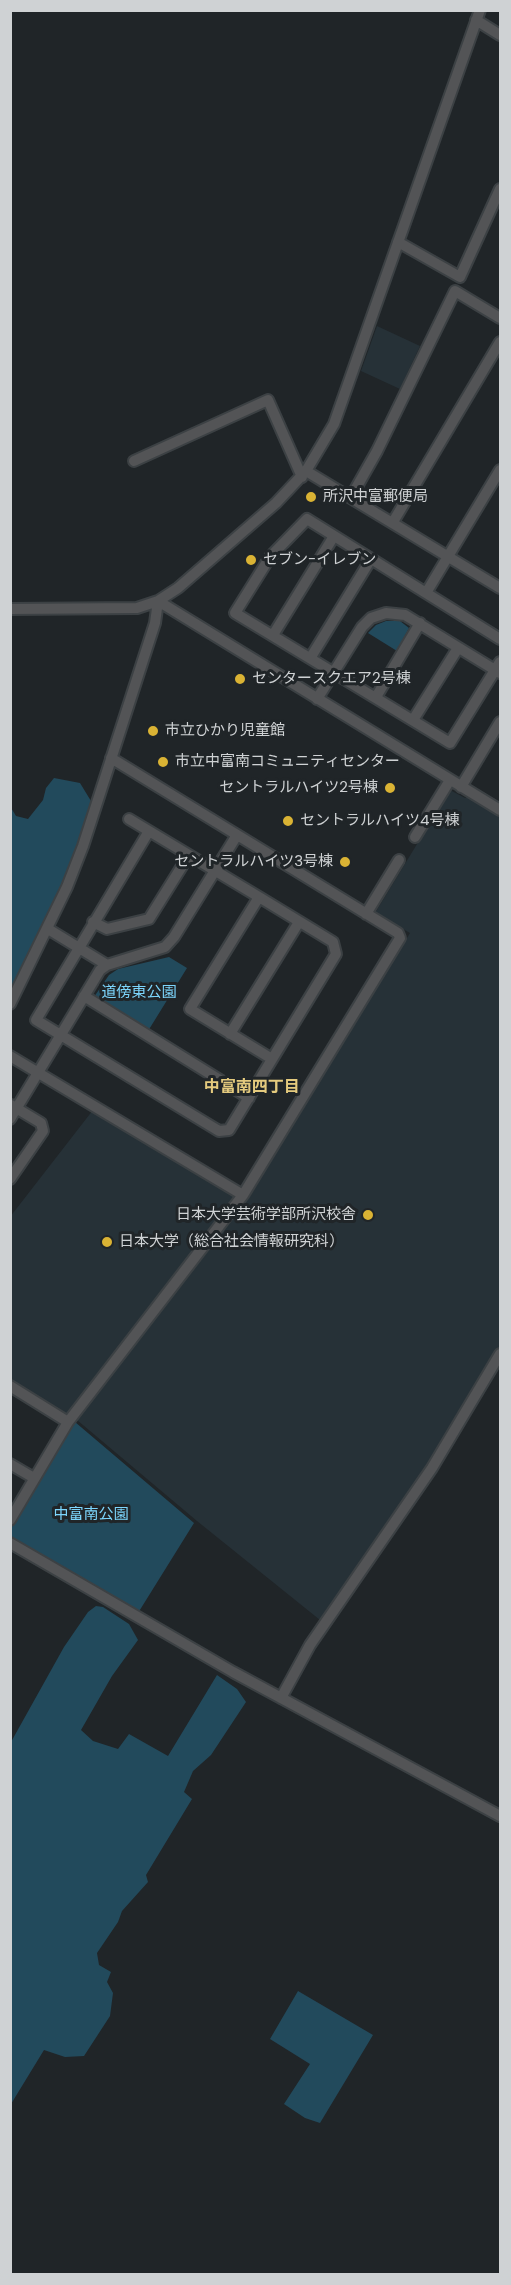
<!DOCTYPE html>
<meta charset="utf-8">
<style>
body{margin:0}
#map{position:relative;width:511px;height:2285px;overflow:hidden;background:#202528;font-family:Poppins,sans-serif}
canvas{display:block}
.frame{position:absolute;inset:0;border:12px solid #cfd2d4;pointer-events:none}
</style>
<div id="map">
<canvas width="511" height="2285"></canvas>
<div class="frame"></div>
</div>
<script>
const ctx = document.querySelector('canvas').getContext('2d');
ctx.lineJoin = 'round';
function fillPath(path, color) {
  ctx.fillStyle = color;
  ctx.fill(path, 'evenodd');
}
function shape(rows) {
  const path = new Path2D();
  for (const r of rows) {
    path.moveTo(r[0], r[1]);
    for (let i = 2; i < r.length; i += 2) path.lineTo(r[i], r[i + 1]);
  }
  return path;
}
function stroke(path, color, width, dash) {
  ctx.strokeStyle = color;
  ctx.lineWidth = width;
  ctx.lineCap = dash ? 'butt' : 'round';
  ctx.setLineDash(dash || []);
  ctx.stroke(path);
}
function label(font, color, halo, rows, align = 'center') {
  ctx.font = font + ' Poppins,"Noto Sans JP",sans-serif';
  ctx.lineWidth = 6;
  ctx.setLineDash([]);
  ctx.textBaseline = 'middle';
  ctx.strokeStyle = halo;
  ctx.fillStyle = color;
  for (const [text, x, y, turn = 0] of rows) {
    ctx.save();
    ctx.translate(x, y);
    ctx.rotate((+turn || 0) * Math.PI / 180);
    ctx.textAlign = isNaN(turn) ? turn : align;
    if (halo) ctx.strokeText(text, 0, 0);
    ctx.fillText(text, 0, 0);
    ctx.restore();
  }
}
fillPath(shape([
 [377,326,420,346,400,389,361,371],
 [450,790,465,798,469,797,500,815,500,1346,431,1460,320,1620,197,1521,77,1420,248,1199,410,933,375,913],
 [93,1110,235,1195,236,1200,69,1414,65,1415,11,1381,10,1217]
]), '#263137');
fillPath(shape([
 [386,621,400,621,409,628,397,651,368,633,376,625],
 [54,778,80,783,91,801,82,837,38,938,11,987,10,806,16,816,28,819,43,800,46,788],
 [169,957,187,968,148,1031,94,997,109,975,118,969],
 [75,1422,194,1523,138,1613,11,1538,10,1528],
 [96,1606,103,1607,129,1624,138,1640,112,1676,81,1730,93,1741,118,1749,129,1734,168,1756,217,1675,237,1689,246,1702,211,1755,193,1771,184,1792,192,1799,146,1875,148,1882,122,1911,118,1922,97,1953,99,1965,111,1972,107,1982,113,1993,110,2016,84,2056,65,2057,44,2050,11,2104,11,1742,64,1647,88,1612],
 [298,1991,373,2035,320,2123,305,2118,284,2104,310,2064,270,2039]
]), '#224a5c');
const minor = shape([
 [476,20,500,35],
 [398,242,460,277,500,189],
 [134,461,268,400,302,477],
 [306,471,500,588],
 [351,497,377,451,455,291,500,318],
 [393,522,500,342],
 [426,593,500,470],
 [158,601,500,810],
 [10,609,137,608,158,601,178,588,276,503,306,471,334,424,480,10],
 [273,635,334,536],
 [500,639,307,519,270,557,235,613,450,743,500,662],
 [311,657,371,559],
 [376,697,420,623],
 [317,699,362,627,371,618,386,613,405,615,500,673],
 [413,720,458,648],
 [461,787,500,722],
 [129,819,259,897,333,942,336,954,229,1130,219,1131,36,1020,149,831],
 [415,837,450,780],
 [259,897,190,1009,272,1059],
 [366,914,399,860],
 [93,922,107,929,149,919,189,855],
 [48,929,107,965,165,947,174,937,237,835],
 [84,996,249,1098],
 [10,1004,67,887,83,846,155,623,158,601],
 [230,1034,299,922],
 [10,1056,243,1195],
 [10,1119,100,970,107,965],
 [10,1179,43,1131,41,1123,11,1105],
 [10,1386,68,1422],
 [10,1464,34,1478],
 [10,1520,68,1422,243,1195,400,938,398,933,111,758],
 [10,1543,233,1672,500,1816],
 [281,1698,310,1645,432,1468,500,1354]
]);
stroke(minor, '#3c4144', 14);
stroke(minor, '#535456', 10);
for (const [x, y, r, color] of [
 [311,497,6,"#dab334"],
 [251,560,6,"#dab334"],
 [240,679,6,"#dab334"],
 [153,731,6,"#dab334"],
 [163,762,6,"#dab334"],
 [390,788,6,"#dab334"],
 [288,821,6,"#dab334"],
 [345,862,6,"#dab334"],
 [368,1215,6,"#dab334"],
 [107,1242,6,"#dab334"]
]) {
  const dot = new Path2D();
  dot.arc(x, y, r, 0, 2 * Math.PI);
  ctx.fillStyle = color;
  ctx.fill(dot);
  stroke(dot, '#202528', 2);
}
label('15px', '#cfd2d4', '#202528', [
 ["所沢中富郵便局",323,497],
 ["セブン-イレブン",263,560],
 ["センタースクエア2号棟",252,679],
 ["市立ひかり児童館",165,731],
 ["市立中富南コミュニティセンター",175,762],
 ["セントラルハイツ2号棟",378,788,"right"],
 ["セントラルハイツ4号棟",300,821],
 ["セントラルハイツ3号棟",333,862,"right"],
 ["日本大学芸術学部所沢校舎",356,1215,"right"],
 ["日本大学（総合社会情報研究科）",119,1242]
], 'left');
label('15px', '#7cd5fc', '#202528', [
 ["道傍東公園",139,993],
 ["中富南公園",91,1515]
]);
label('bold 16px', '#e4ca7e', '#202528', [
 ["中富南四丁目",252,1088]
]);
</script>
